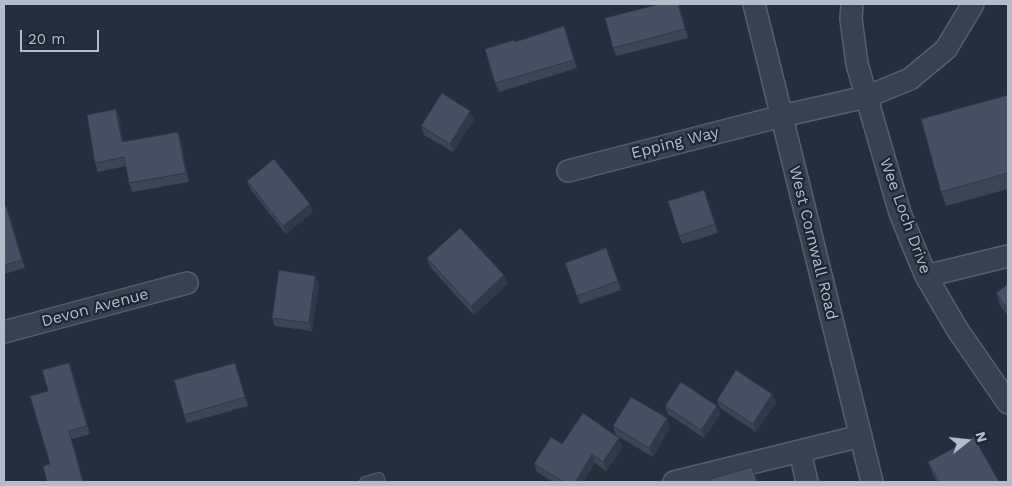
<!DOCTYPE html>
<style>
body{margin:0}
#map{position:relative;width:1012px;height:486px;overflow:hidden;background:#242f3e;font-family:"Work Sans",sans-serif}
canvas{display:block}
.frame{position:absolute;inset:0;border:5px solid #b4bcc9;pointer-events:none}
.north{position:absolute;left:942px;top:416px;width:50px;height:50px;-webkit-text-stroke:4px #1d2633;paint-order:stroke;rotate:74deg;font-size:14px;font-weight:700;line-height:20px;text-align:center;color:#b4bcc9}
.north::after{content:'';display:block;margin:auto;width:18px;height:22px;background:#b4bcc9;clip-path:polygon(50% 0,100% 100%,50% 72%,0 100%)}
.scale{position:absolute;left:20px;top:30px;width:79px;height:22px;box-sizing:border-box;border:2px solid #b4bcc9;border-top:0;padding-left:6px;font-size:15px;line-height:18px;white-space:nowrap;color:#b4bcc9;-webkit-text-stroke:4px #1d2633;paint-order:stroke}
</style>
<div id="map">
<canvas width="1012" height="486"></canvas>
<div class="frame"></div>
<div class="north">N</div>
<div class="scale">20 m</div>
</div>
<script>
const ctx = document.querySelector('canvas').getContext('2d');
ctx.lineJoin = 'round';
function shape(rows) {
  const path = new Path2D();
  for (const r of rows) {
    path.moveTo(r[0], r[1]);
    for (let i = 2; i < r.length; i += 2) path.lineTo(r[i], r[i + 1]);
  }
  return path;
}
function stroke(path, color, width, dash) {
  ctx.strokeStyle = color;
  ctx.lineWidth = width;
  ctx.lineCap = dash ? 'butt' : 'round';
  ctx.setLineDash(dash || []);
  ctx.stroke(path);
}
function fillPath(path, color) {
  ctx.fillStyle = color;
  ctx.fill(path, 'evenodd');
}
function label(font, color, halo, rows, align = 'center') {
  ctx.font = font + ' "Work Sans",sans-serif';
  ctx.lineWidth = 4.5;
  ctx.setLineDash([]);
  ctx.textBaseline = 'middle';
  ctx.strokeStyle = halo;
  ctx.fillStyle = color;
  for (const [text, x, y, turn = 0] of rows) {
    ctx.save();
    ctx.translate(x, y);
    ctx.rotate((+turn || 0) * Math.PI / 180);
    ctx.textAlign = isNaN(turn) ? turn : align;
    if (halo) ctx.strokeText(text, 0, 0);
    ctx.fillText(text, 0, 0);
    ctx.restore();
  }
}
const lane = shape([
 [365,482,379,478,380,482]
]);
const street = shape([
 [754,4,872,482],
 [852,4,851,19,857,64,900,213,913,245,926,276,957,329,1008,403],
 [568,171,782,116,866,97,910,79,946,49,973,4],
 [926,276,1008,256],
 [4,332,187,283],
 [800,451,807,482],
 [674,482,861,436]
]);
stroke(lane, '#565f6c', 12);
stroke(street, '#565f6c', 24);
stroke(lane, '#38414e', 10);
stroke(street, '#38414e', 21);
fillPath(shape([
 [660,4,679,4,688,38,616,56,613,48],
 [567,35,577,68,499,92,495,83,515,42],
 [1008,95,1008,189,946,206,941,192],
 [119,117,123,142,181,141,189,182,132,192,129,183,126,166,98,172,95,163],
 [474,120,453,152,424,135,421,126],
 [247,181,310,204,313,212,286,234,250,189],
 [704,190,718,233,682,244,679,236],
 [4,206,9,214,25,268,4,274],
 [606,248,621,290,580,304,565,263],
 [427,258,504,275,508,284,474,315,430,267],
 [319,284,312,331,275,326,272,318],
 [1008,284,1008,316,1000,305,996,293],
 [72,371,90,434,72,439,50,464],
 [238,371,248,406,187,423,184,415],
 [772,394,776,403,756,432,720,408,717,400],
 [665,406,717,406,720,415,704,438,668,414],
 [613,426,670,427,653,457,616,435],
 [562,444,623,447,606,471,595,463,583,482,553,482,537,472,534,464],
 [928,462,999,482,937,482,932,473]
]), '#3b4654');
fillPath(shape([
 [678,4,680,8,688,38,685,29],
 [116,109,119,117,125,151,122,142],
 [470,111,474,120,453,152,450,144],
 [178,132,181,141,189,182,186,173],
 [310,204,313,212,286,234,283,226],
 [6,206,9,214,25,268,22,260],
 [504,275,508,284,474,315,471,306],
 [315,276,319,284,312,331,309,323],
 [69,363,72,371,90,434,87,426],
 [235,363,238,371,248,406,245,397],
 [772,394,776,403,756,432,753,424],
 [717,406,720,415,704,438,701,430],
 [667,418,670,427,653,457,649,448],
 [69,431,72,439,84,482,83,482],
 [619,438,623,447,606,471,603,462],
 [592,454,595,463,583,482,575,482]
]), '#303945');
const building = shape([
 [660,4,678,4,685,29,613,48,605,18,660,4],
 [564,26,574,60,495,83,485,49,514,40,515,42,564,26],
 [442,93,470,111,450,144,421,126,442,93],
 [1008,95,1008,173,941,192,921,119,1008,95],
 [116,109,122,142,178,132,186,173,129,183,124,157,95,163,87,115,116,109],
 [274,159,310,204,283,226,247,181,274,159],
 [704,190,715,224,679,236,668,201,704,190],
 [4,206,6,206,22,260,4,265,4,206],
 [460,228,504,275,471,306,427,258,460,228],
 [606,248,618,281,577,296,565,263,606,248],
 [279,270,315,276,309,323,272,318,279,270],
 [1008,284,1008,310,996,293,1008,284],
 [69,363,87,426,69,431,83,482,47,482,43,466,50,464,30,396,48,391,42,370,69,363],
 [235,363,245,397,184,415,174,380,235,363],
 [736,370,772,394,753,424,717,400,736,370],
 [681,382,717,406,701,430,665,406,681,382],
 [631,397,667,418,649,448,613,426,631,397],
 [583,413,619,438,603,462,592,454,575,482,564,482,534,464,551,437,562,444,583,413],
 [974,437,999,482,939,482,928,462,974,437],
 [752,467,757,482,711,482,710,479,752,467]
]);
fillPath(building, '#455162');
stroke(building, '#303945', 1);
label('16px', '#b4bcc9', '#1d2633', [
 ["Epping Way",675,143,-14],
 ["Wee Loch Drive",905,216,70],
 ["West Cornwall Road",813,243,76],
 ["Devon Avenue",95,308,-15]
]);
</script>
